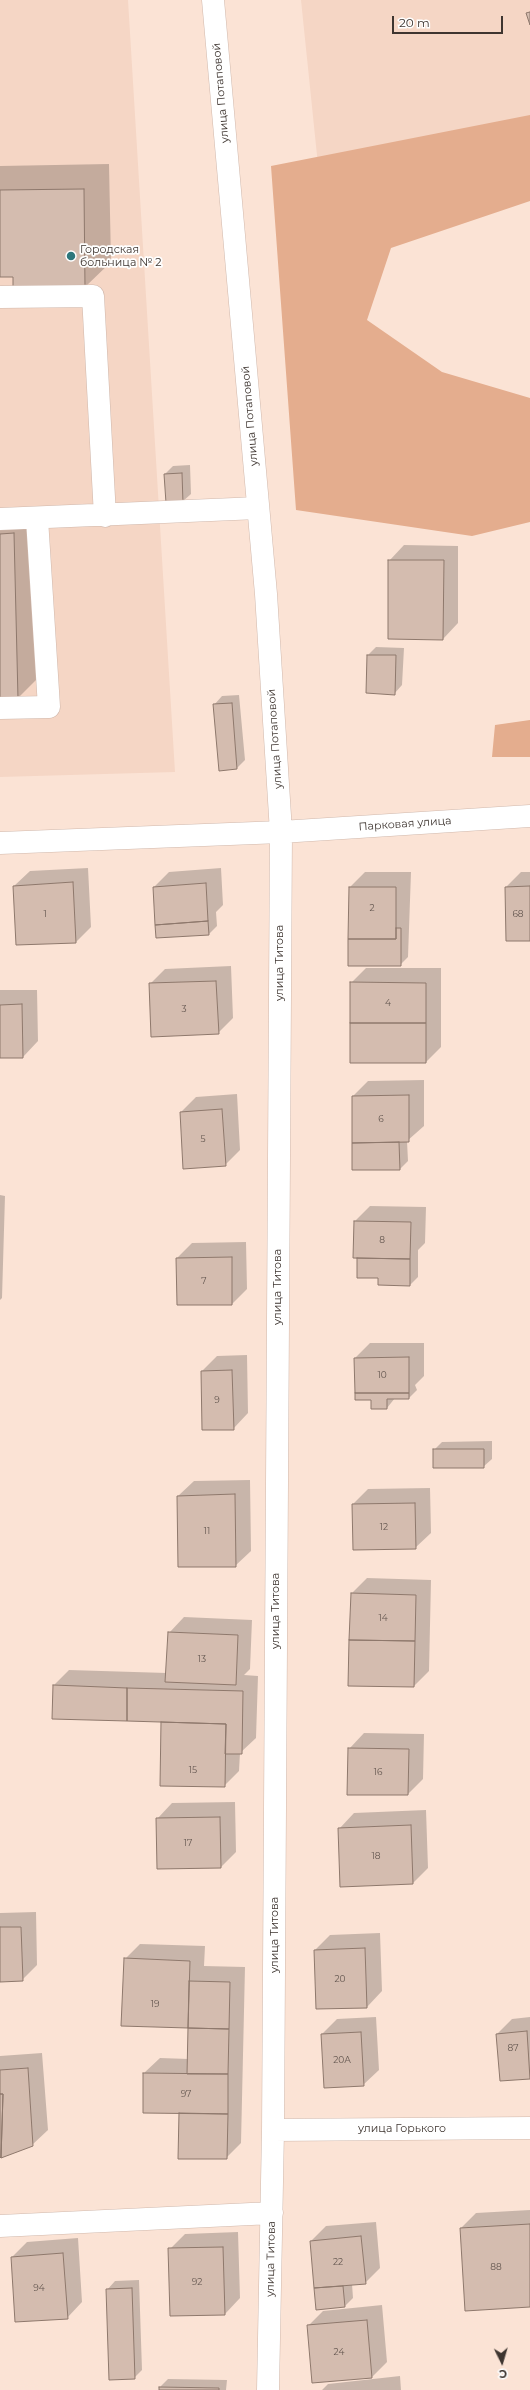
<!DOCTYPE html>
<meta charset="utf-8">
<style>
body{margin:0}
#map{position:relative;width:530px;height:2390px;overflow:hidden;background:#fbe3d5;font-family:Montserrat,sans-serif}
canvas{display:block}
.north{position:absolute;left:482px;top:2342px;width:40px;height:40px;-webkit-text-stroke:3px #fff;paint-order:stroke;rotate:175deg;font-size:11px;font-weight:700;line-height:16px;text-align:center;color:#3e3530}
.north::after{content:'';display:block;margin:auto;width:14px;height:18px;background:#3e3530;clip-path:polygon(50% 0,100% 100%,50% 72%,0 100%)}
.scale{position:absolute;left:392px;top:16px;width:111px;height:18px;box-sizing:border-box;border:2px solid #3e3530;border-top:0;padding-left:5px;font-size:12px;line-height:14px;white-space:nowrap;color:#3e3530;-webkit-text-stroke:3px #fff;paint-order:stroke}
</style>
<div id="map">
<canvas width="530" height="2390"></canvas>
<div class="north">С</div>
<div class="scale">20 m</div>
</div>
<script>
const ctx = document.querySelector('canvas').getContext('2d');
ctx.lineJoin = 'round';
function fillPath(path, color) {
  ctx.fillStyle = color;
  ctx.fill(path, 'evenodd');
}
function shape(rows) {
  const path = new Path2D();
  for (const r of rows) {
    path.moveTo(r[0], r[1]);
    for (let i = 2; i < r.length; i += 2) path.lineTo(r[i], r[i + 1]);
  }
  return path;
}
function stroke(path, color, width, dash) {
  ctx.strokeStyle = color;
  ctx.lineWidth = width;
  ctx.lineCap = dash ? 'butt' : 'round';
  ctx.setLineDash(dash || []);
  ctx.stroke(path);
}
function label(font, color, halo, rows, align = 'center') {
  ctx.font = font + ' Montserrat,sans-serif';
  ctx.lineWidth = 3.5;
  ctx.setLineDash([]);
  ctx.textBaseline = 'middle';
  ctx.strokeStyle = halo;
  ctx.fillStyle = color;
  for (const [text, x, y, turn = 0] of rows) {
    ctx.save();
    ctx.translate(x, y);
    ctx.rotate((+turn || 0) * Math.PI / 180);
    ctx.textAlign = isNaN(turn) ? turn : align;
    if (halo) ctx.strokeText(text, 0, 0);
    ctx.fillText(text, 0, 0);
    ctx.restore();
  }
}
fillPath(shape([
 [0,0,128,0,175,772,0,777],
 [301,0,530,0,530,154,321,194]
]), '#f5d6c5');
fillPath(shape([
 [530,115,530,201,391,248,367,320,442,372,530,398,530,522,472,536,296,510,271,166],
 [530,720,530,757,492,757,495,725]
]), '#e4ad8e');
fillPath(shape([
 [109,164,111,262,85,287,14,276,0,276,0,166],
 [190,465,191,494,182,502,165,474,173,466],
 [37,511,41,675,18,698,0,698,0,512],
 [404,545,458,546,458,623,443,639,389,561],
 [376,647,404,648,402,685,394,694,368,655],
 [239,695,245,760,237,768,220,769,214,705,222,696],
 [88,868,91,927,76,942,14,886,30,871],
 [221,868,223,905,216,912,217,926,209,934,157,937,154,887,169,872],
 [365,872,411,872,408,957,400,965,350,887],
 [521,872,530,872,530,940,506,887],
 [231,966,233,1018,218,1033,150,984,165,969],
 [366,968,441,968,441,1047,426,1062,351,983],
 [0,990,37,990,38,1041,23,1057,0,1057],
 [424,1080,424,1126,407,1141,408,1161,400,1169,353,1096,368,1081],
 [237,1094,240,1150,225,1165,181,1112,196,1097],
 [0,1195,5,1196,2,1298,0,1300],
 [370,1206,426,1207,425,1243,418,1250,418,1277,410,1285,379,1277,358,1259,355,1221],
 [246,1242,247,1289,232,1304,177,1258,192,1243],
 [370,1343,424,1343,424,1376,415,1385,417,1390,409,1398,395,1398,387,1408,372,1399,355,1358],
 [247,1355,248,1413,233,1429,203,1429,202,1371,217,1356],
 [492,1441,492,1459,483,1467,434,1450,442,1442],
 [250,1480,251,1551,235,1566,178,1496,194,1481],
 [430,1488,431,1533,415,1548,353,1504,368,1489],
 [367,1578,431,1580,429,1671,414,1686,352,1593],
 [184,1617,252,1620,250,1669,244,1675,258,1676,256,1738,240,1753,239,1771,224,1786,162,1721,54,1685,69,1670,167,1673,169,1633],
 [364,1733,424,1734,423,1779,408,1794,349,1749],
 [235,1802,236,1852,221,1867,157,1819,172,1803],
 [426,1810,428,1868,413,1883,339,1829,354,1813],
 [36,1912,37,1965,22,1980,0,1981,0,1913],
 [380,1933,382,1991,367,2007,315,1950,330,1935],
 [140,1944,205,1946,204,1966,245,1967,241,2143,226,2158,144,2073,160,2058,189,2059,189,2027,125,1959],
 [376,2017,379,2070,363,2085,322,2034,337,2019],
 [530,2017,530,2078,501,2080,497,2034,512,2019],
 [42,2053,48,2130,32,2145,0,2156,0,2056],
 [530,2210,530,2306,461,2228,476,2213],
 [376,2222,380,2268,365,2283,352,2284,353,2298,345,2306,317,2309,311,2241,326,2226],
 [238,2232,240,2298,225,2314,170,2249,185,2234],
 [78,2238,82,2302,67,2318,12,2257,27,2242],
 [139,2280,142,2370,134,2378,107,2290,115,2281],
 [382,2305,387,2362,372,2377,308,2326,323,2311],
 [400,2376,401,2390,322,2390,328,2384],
 [168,2379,227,2380,226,2390,160,2390,160,2387]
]), '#0003');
const building = shape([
 [530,12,530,25,526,13,530,12],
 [84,189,85,288,13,289,13,277,0,277,0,190,84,189],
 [182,473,183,503,166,503,164,474,182,473],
 [14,533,18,699,0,699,0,534,14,533],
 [388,560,444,560,443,640,388,639,388,560],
 [367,655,396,655,395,695,366,693,367,655],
 [232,703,237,769,219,771,213,704,232,703],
 [73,882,76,943,16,945,13,886,73,882],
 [206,883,208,921,155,925,153,887,206,883],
 [530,886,530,941,506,941,505,887,530,886],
 [349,887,396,887,396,939,348,939,349,887],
 [208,921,209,935,156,938,155,925,208,921],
 [396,928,401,928,401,966,348,966,348,939,396,939,396,928],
 [216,981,219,1034,151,1037,149,983,216,981],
 [350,982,426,983,426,1023,350,1023,350,982],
 [22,1004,23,1058,0,1058,0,1005,22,1004],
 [350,1023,426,1023,426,1063,350,1063,350,1023],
 [409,1095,409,1142,352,1143,352,1096,409,1095],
 [222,1109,226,1166,183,1169,180,1112,222,1109],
 [399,1142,400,1170,352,1170,352,1143,399,1142],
 [354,1221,411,1222,410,1259,353,1258,354,1221],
 [232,1257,232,1305,177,1305,176,1258,232,1257],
 [357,1258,410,1259,410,1286,378,1285,378,1278,357,1278,357,1258],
 [409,1357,409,1393,355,1393,354,1358,409,1357],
 [232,1370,234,1430,202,1430,201,1371,232,1370],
 [355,1393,409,1393,409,1399,387,1399,387,1409,371,1409,371,1400,355,1400,355,1393],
 [433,1449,484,1449,484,1468,433,1468,433,1449],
 [235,1494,236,1567,178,1567,177,1496,235,1494],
 [415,1503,416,1549,353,1550,352,1504,415,1503],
 [351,1593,416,1595,415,1641,349,1640,351,1593],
 [168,1632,238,1635,236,1685,165,1682,168,1632],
 [349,1640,415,1641,414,1687,348,1686,349,1640],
 [53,1685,127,1688,127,1721,52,1719,53,1685],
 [127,1688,243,1691,242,1754,225,1754,226,1724,127,1721,127,1688],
 [161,1722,226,1724,225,1787,160,1786,161,1722],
 [348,1748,409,1749,408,1795,347,1795,348,1748],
 [220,1817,221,1868,157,1869,156,1818,220,1817],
 [411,1825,413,1884,340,1887,338,1828,411,1825],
 [0,1927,21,1927,23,1981,0,1982,0,1927],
 [365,1948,367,2008,316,2009,314,1950,365,1948],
 [124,1958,190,1961,188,2028,121,2026,124,1958],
 [189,1981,230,1982,229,2029,188,2028,189,1981],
 [188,2028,229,2029,228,2074,187,2074,188,2028],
 [527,2031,530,2079,500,2081,496,2034,527,2031],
 [361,2032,364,2086,324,2088,321,2034,361,2032],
 [28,2068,33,2146,1,2158,3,2094,0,2094,0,2070,28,2068],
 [143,2073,228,2074,228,2114,143,2113,143,2073],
 [0,2094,3,2094,1,2158,0,2157,0,2094],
 [179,2113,228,2114,227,2159,178,2159,179,2113],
 [530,2224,530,2307,465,2311,460,2228,530,2224],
 [361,2236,366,2284,314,2288,310,2241,361,2236],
 [223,2247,225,2315,170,2316,168,2248,223,2247],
 [63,2253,68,2319,15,2322,11,2257,63,2253],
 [343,2286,345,2307,316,2310,314,2288,343,2286],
 [132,2288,135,2379,109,2380,106,2289,132,2288],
 [367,2320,372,2378,312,2383,307,2325,367,2320],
 [159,2387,219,2388,219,2390,159,2390,159,2387]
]);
fillPath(building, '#d4bcaf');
stroke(building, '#8e786c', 1);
const minor = shape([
 [213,0,266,594,281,832,273,2130,268,2390],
 [0,297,93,296,105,516],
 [0,519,258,508],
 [0,708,49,707,37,519],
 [0,843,281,832,530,816],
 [273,2130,530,2128],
 [0,2226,272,2213]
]);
stroke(minor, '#d0b8ac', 23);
stroke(minor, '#fff', 22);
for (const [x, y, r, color] of [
 [71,256,5,"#2e777c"]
]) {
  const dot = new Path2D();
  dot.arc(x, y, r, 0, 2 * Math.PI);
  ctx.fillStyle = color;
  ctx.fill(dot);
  stroke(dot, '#fff', 1.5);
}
label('9px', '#645750', null, [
 ["2",372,908],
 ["1",45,914],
 ["68",518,914],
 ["4",388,1003],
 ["3",184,1009],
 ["6",381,1119],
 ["5",203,1139],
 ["8",382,1240],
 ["7",204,1281],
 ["10",382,1375],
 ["9",217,1400],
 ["12",384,1527],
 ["11",207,1531],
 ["14",383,1618],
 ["13",202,1659],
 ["15",193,1770],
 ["16",378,1772],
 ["17",188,1843],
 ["18",376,1856],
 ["20",340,1979],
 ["19",155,2004],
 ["87",513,2048],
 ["20А",342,2060],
 ["97",186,2094],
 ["22",338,2262],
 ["88",496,2267],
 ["92",197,2282],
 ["94",39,2288],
 ["24",339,2352]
]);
label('11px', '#3e3530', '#fff', [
 ["улица Потаповой",221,93,-95],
 ["улица Потаповой",250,416,-95],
 ["улица Потаповой",275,739,-94],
 ["Парковая улица",405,824,-4],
 ["улица Титова",280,963,-90],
 ["улица Титова",278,1287,-90],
 ["улица Титова",276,1611,-90],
 ["улица Титова",275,1935,-90],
 ["улица Горького",402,2129],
 ["улица Титова",271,2259,-89]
]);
label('11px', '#3e3530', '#fff', [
 ["Городская",80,250],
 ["больница № 2",80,263]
], 'left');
</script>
